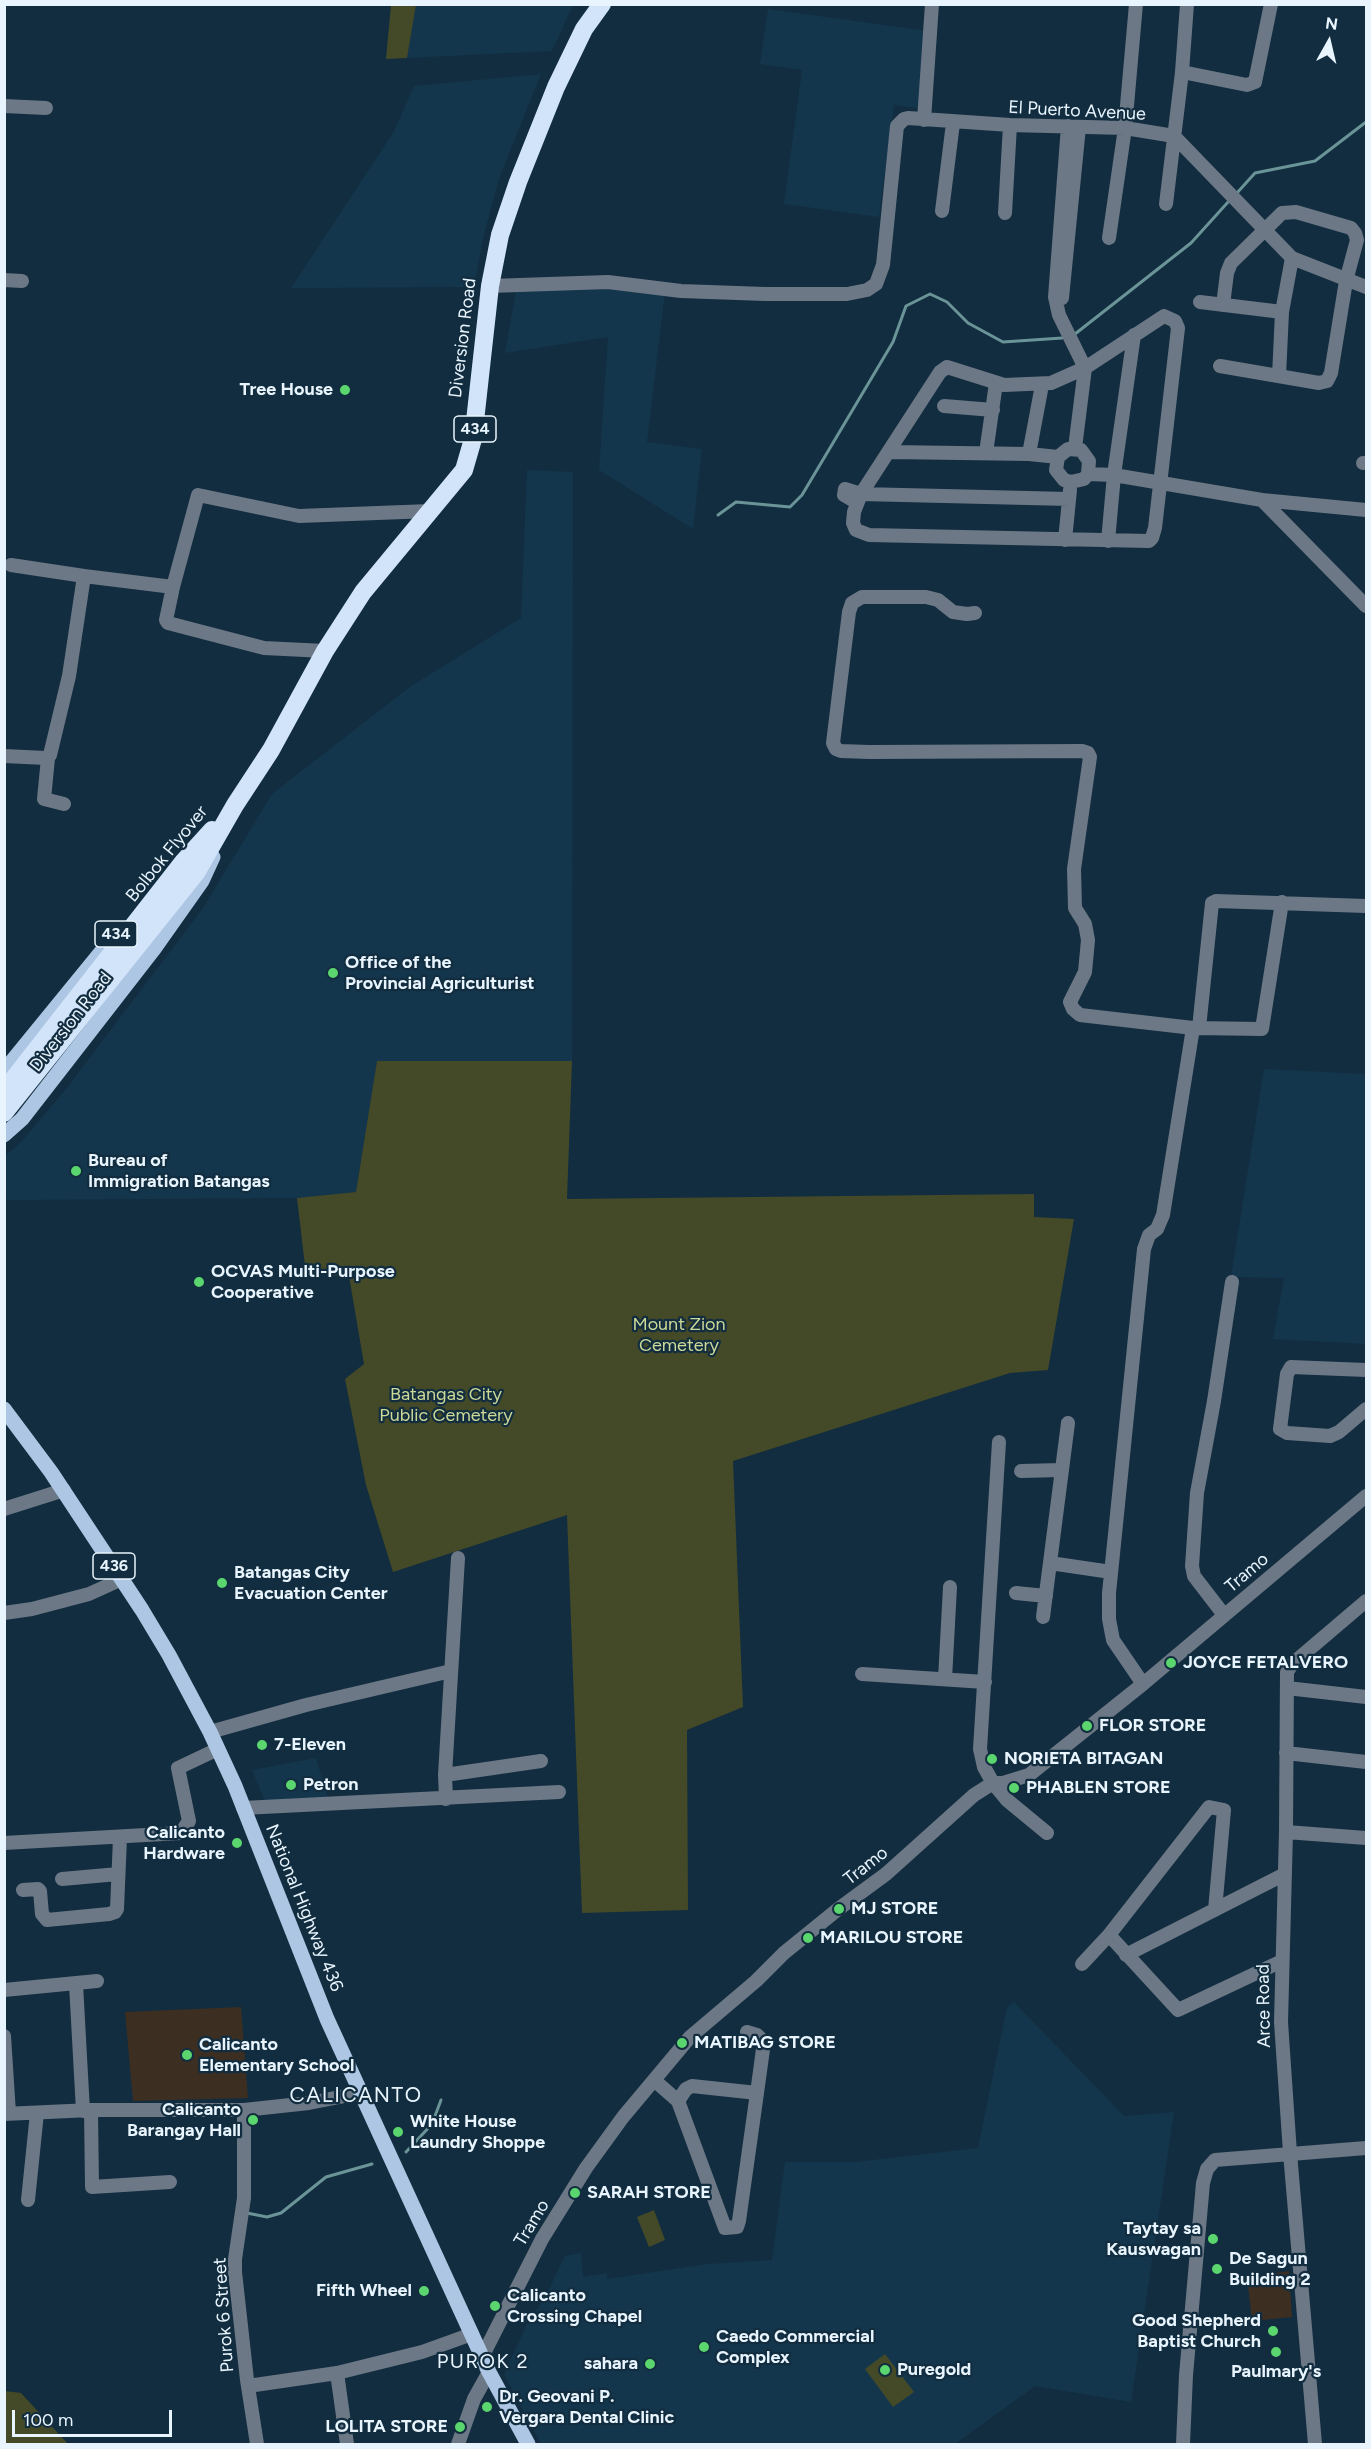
<!DOCTYPE html>
<style>
body{margin:0}
#map{position:relative;width:1371px;height:2449px;overflow:hidden;background:#122d3f;font-family:Figtree,sans-serif}
canvas{display:block}
.frame{position:absolute;inset:0;border:6px solid #e8f5fe;pointer-events:none}
.north{position:absolute;left:1299px;top:12px;width:60px;height:60px;-webkit-text-stroke:4px #122d3f;paint-order:stroke;rotate:8deg;font-size:16px;font-weight:700;line-height:24px;text-align:center;color:#e8f5fe}
.north::after{content:'';display:block;margin:auto;width:21px;height:27px;background:#e8f5fe;clip-path:polygon(50% 0,100% 100%,50% 72%,0 100%)}
.scale{position:absolute;left:12px;top:2410px;width:160px;height:27px;box-sizing:border-box;border:3px solid #e8f5fe;border-top:0;padding-left:8px;font-size:18px;line-height:21px;white-space:nowrap;color:#e8f5fe;-webkit-text-stroke:4px #122d3f;paint-order:stroke}
</style>
<div id="map">
<canvas width="1371" height="2449"></canvas>
<div class="frame"></div>
<div class="north">N</div>
<div class="scale">100 m</div>
</div>
<script>
const ctx = document.querySelector('canvas').getContext('2d');
ctx.lineJoin = 'round';
function fillPath(path, color) {
  ctx.fillStyle = color;
  ctx.fill(path, 'evenodd');
}
function shape(rows) {
  const path = new Path2D();
  for (const r of rows) {
    path.moveTo(r[0], r[1]);
    for (let i = 2; i < r.length; i += 2) path.lineTo(r[i], r[i + 1]);
  }
  return path;
}
function stroke(path, color, width, dash) {
  ctx.strokeStyle = color;
  ctx.lineWidth = width;
  ctx.lineCap = dash ? 'butt' : 'round';
  ctx.setLineDash(dash || []);
  ctx.stroke(path);
}
function label(font, color, halo, rows, align = 'center') {
  ctx.font = font + ' Figtree,sans-serif';
  ctx.lineWidth = 4.5;
  ctx.setLineDash([]);
  ctx.textBaseline = 'middle';
  ctx.strokeStyle = halo;
  ctx.fillStyle = color;
  for (const [text, x, y, turn = 0] of rows) {
    ctx.save();
    ctx.translate(x, y);
    ctx.rotate((+turn || 0) * Math.PI / 180);
    ctx.textAlign = isNaN(turn) ? turn : align;
    if (halo) ctx.strokeText(text, 0, 0);
    ctx.fillText(text, 0, 0);
    ctx.restore();
  }
}
fillPath(shape([
 [416,5,573,5,552,51,407,58],
 [768,9,928,31,918,108,894,105,879,217,784,204,802,70,760,64],
 [541,74,500,176,484,234,474,287,291,288,393,133,414,86],
 [608,286,665,292,647,442,702,449,693,529,599,470,608,337,505,353,516,290],
 [527,470,573,472,572,1061,377,1062,356,1192,297,1198,5,1200,5,1156,22,1141,66,1089,203,908,272,794,411,686,521,618],
 [1264,1069,1366,1074,1366,1344,1273,1339,1284,1278,1231,1277],
 [316,1758,329,1801,266,1803,252,1770],
 [1014,2002,1124,2116,1174,2112,1131,2402,1035,2386,955,2444,541,2444,504,2374,527,2324,544,2299,565,2256,581,2253,583,2277,607,2273,607,2279,707,2264,772,2260,785,2162,855,2162,978,2148,1007,2007]
]), '#14364d');
fillPath(shape([
 [241,2007,248,2098,133,2101,125,2012],
 [1289,2271,1292,2317,1252,2321,1247,2277]
]), '#3d2e22');
fillPath(shape([
 [391,5,416,5,407,58,386,59],
 [377,1061,572,1061,567,1199,1034,1194,1034,1217,1074,1219,1048,1370,1010,1373,733,1461,743,1707,687,1730,688,1910,582,1913,567,1515,393,1572,366,1485,345,1379,364,1364,349,1276,306,1274,297,1198,356,1192],
 [654,2210,665,2240,649,2247,637,2217],
 [885,2354,914,2392,893,2407,865,2369],
 [5,2391,21,2393,68,2444,5,2444]
]), '#444a28');
stroke(shape([
 [1236,194,1255,173,1315,161,1366,122],
 [1075,334,1191,243,1229,201],
 [718,515,736,502,790,507,802,495,893,342,906,306,930,294,947,302,968,323,1003,342,1062,338],
 [406,2152,432,2124,441,2100],
 [247,2213,267,2217,281,2213,326,2177,372,2164]
]), '#6a9497', 3);
stroke(shape([
 [1182,72,1247,85,1255,82,1271,4],
 [4,106,46,108],
 [924,120,932,4],
 [1068,126,1055,297,1059,315,1085,368,1075,448],
 [1166,204,1182,72,1187,4],
 [942,211,953,123],
 [1005,213,1010,125],
 [1109,238,1125,128,1136,4],
 [4,280,22,281],
 [490,286,608,282,681,291,765,294,847,294,867,290,876,284,883,265,897,126,904,119,908,118,1010,125,1125,128,1174,136,1292,258,1366,287],
 [1062,298,1079,127],
 [1200,302,1282,312],
 [1164,316,1175,321,1178,328,1155,528,1152,538,1149,541,869,535,856,530,853,523,854,512,861,494,940,372,947,367,1004,385,1051,383,1085,368,1164,316],
 [1220,366,1319,383,1327,381,1331,373,1346,281,1357,240,1355,233,1351,228,1296,212,1282,213,1231,263,1227,273,1223,305],
 [1279,376,1282,312,1292,258],
 [944,406,993,410],
 [890,452,1029,454,1058,457],
 [986,453,996,383],
 [1029,454,1042,385],
 [1363,463,1366,463],
 [1088,474,1089,461,1081,450,1068,449,1058,457,1056,470,1064,480,1071,482,1084,479,1088,474,1114,475,1262,500,1366,606],
 [1262,500,1366,510],
 [856,502,844,495,845,489,861,494,1069,499],
 [1065,540,1070,490],
 [1108,541,1114,475,1134,335],
 [11,565,84,576],
 [173,587,166,620,168,623,264,648,325,651],
 [975,613,967,614,953,612,938,600,926,597,862,597,852,603,849,612,833,743,836,749,841,751,869,752,1082,751,1088,753,1090,757,1074,869,1075,908,1085,924,1088,940,1085,972,1070,1002,1073,1009,1080,1015,1193,1028,1262,1029,1282,902],
 [4,756,46,758,50,755,69,676,84,576,173,587,198,495,299,516,430,511],
 [48,758,44,799,64,804],
 [1199,1028,1212,903,1216,901,1366,906],
 [1366,1370,1291,1367,1287,1374,1280,1429,1287,1433,1330,1436,1339,1432,1366,1409],
 [999,1442,980,1749,984,1767,993,1783,1007,1800,1047,1833],
 [1021,1471,1062,1470],
 [4,1509,64,1490],
 [1050,1563,1111,1572],
 [1016,1593,1046,1596],
 [4,1613,32,1609,89,1594,122,1579],
 [1224,1615,1194,1576,1192,1566,1197,1493,1214,1401,1232,1282],
 [1043,1617,1068,1423],
 [862,1674,985,1682],
 [945,1679,950,1587],
 [1143,1684,1113,1640,1109,1619,1109,1593,1144,1249,1149,1235,1157,1229,1163,1215,1193,1028],
 [1287,1688,1366,1697],
 [210,1732,306,1705,451,1671],
 [1286,1753,1366,1762],
 [445,1775,541,1761],
 [446,1799,445,1775,458,1558],
 [243,1808,559,1792],
 [1286,1832,1366,1838],
 [4,1843,181,1833,189,1821,178,1768,218,1749],
 [62,1879,118,1874],
 [23,1890,38,1889,40,1891,42,1914,47,1920,109,1914,115,1912,117,1909,120,1838],
 [1109,1935,1178,2010,1282,1961],
 [1126,1955,1285,1874],
 [1082,1964,1109,1935,1209,1807,1224,1810,1215,1910],
 [76,1984,83,2111],
 [4,1990,97,1981],
 [747,2032,757,2035,764,2042,757,2093,739,2221,737,2227,725,2228,678,2101,686,2089,692,2086,757,2093],
 [4,2036,9,2113],
 [654,2080,678,2101],
 [91,2110,92,2187,170,2182],
 [244,2110,244,2198,235,2259,235,2272,247,2380,257,2444],
 [4,2114,91,2110,244,2110,309,2103,360,2093],
 [28,2200,37,2113],
 [482,2357,542,2239,586,2168,623,2117,690,2037,756,1981,784,1953,837,1910,886,1874,974,1795,993,1783,1003,1783,1029,1775,1143,1684,1366,1496],
 [337,2373,347,2444],
 [248,2386,337,2373,422,2352,472,2334],
 [458,2444,474,2399,489,2372],
 [1183,2444,1186,2375,1203,2183,1207,2169,1215,2160,1366,2148],
 [1315,2444,1290,2153,1281,2022,1286,1832,1287,1672,1292,1664,1366,1601]
]), '#6c7886', 14);
stroke(shape([
 [4,1071,115,935],
 [4,1135,22,1119,154,949,202,881,213,857],
 [4,1409,51,1472,142,1610,169,1655,210,1732,235,1786,327,2019,489,2372,528,2444]
]), '#adc6e3', 15);
stroke(shape([
 [4,1091,183,862,212,830],
 [4,1113,196,873,235,805,271,750,325,651,363,592,464,470,473,439,490,286,500,235,518,182,556,87,584,29,602,4]
]), '#d2e4f9', 18);
for (const [x, y, r, color] of [
 [345,390,6,"#5bd56e"],
 [333,973,6,"#5bd56e"],
 [76,1171,6,"#5bd56e"],
 [199,1282,6,"#5bd56e"],
 [222,1583,6,"#5bd56e"],
 [1171,1663,6,"#5bd56e"],
 [1087,1726,6,"#5bd56e"],
 [262,1745,6,"#5bd56e"],
 [992,1759,6,"#5bd56e"],
 [291,1785,6,"#5bd56e"],
 [1014,1788,6,"#5bd56e"],
 [237,1843,6,"#5bd56e"],
 [839,1909,6,"#5bd56e"],
 [808,1938,6,"#5bd56e"],
 [682,2043,6,"#5bd56e"],
 [187,2055,6,"#5bd56e"],
 [253,2120,6,"#5bd56e"],
 [398,2132,6,"#5bd56e"],
 [575,2193,6,"#5bd56e"],
 [1213,2239,6,"#5bd56e"],
 [1217,2269,6,"#5bd56e"],
 [424,2291,6,"#5bd56e"],
 [495,2306,6,"#5bd56e"],
 [1273,2331,6,"#5bd56e"],
 [704,2347,6,"#5bd56e"],
 [1276,2352,6,"#5bd56e"],
 [650,2364,6,"#5bd56e"],
 [885,2370,6,"#5bd56e"],
 [487,2407,6,"#5bd56e"],
 [460,2427,6,"#5bd56e"]
]) {
  const dot = new Path2D();
  dot.arc(x, y, r, 0, 2 * Math.PI);
  ctx.fillStyle = color;
  ctx.fill(dot);
  stroke(dot, '#122d3f', 2);
}
for (const [x, y, w] of [
 [475,429,42],
 [116,934,42],
 [114,1566,42]
]) {
  const box = new Path2D();
  box.roundRect(x - w / 2, y - 13, w, 26, 4.5);
  ctx.fillStyle = '#122d3f';
  ctx.fill(box);
  stroke(box, '#e8f5fe', 1.5);
}
label('bold 16px', '#e8f5fe', null, [
 ["434",475,429],
 ["434",116,934],
 ["436",114,1566]
]);
label('18px', '#e8f5fe', '#122d3f', [
 ["El Puerto Avenue",1077,111,3],
 ["Diversion Road",463,338,-83],
 ["Bolbok Flyover",167,854,-51],
 ["Diversion Road",71,1022,-52],
 ["Tramo",1247,1573,-40],
 ["Tramo",866,1866,-38],
 ["National Highway 436",304,1908,68],
 ["Arce Road",1264,2006,-91],
 ["Tramo",532,2223,-59],
 ["Purok 6 Street",224,2315,-94]
]);
label('bold 18px', '#e8f5fe', '#122d3f', [
 ["Tree House",333,390,"right"],
 ["Office of the",345,963],
 ["Provincial Agriculturist",345,984],
 ["Bureau of",88,1161],
 ["Immigration Batangas",88,1182],
 ["OCVAS Multi-Purpose",211,1272],
 ["Cooperative",211,1293],
 ["Batangas City",234,1573],
 ["Evacuation Center",234,1594],
 ["JOYCE FETALVERO",1183,1663],
 ["FLOR STORE",1099,1726],
 ["7-Eleven",274,1745],
 ["NORIETA BITAGAN",1004,1759],
 ["Petron",303,1785],
 ["PHABLEN STORE",1026,1788],
 ["Calicanto",225,1833,"right"],
 ["Hardware",225,1854,"right"],
 ["MJ STORE",851,1909],
 ["MARILOU STORE",820,1938],
 ["MATIBAG STORE",694,2043],
 ["Calicanto",199,2045],
 ["Elementary School",199,2066],
 ["Calicanto",241,2110,"right"],
 ["Barangay Hall",241,2131,"right"],
 ["White House",410,2122],
 ["Laundry Shoppe",410,2143],
 ["SARAH STORE",587,2193],
 ["Taytay sa",1201,2229,"right"],
 ["Kauswagan",1201,2250,"right"],
 ["De Sagun",1229,2259],
 ["Building 2",1229,2280],
 ["Fifth Wheel",412,2291,"right"],
 ["Calicanto",507,2296],
 ["Crossing Chapel",507,2317],
 ["Good Shepherd",1261,2321,"right"],
 ["Baptist Church",1261,2342,"right"],
 ["Caedo Commercial",716,2337],
 ["Complex",716,2358],
 ["sahara",638,2364,"right"],
 ["Puregold",897,2370],
 ["Paulmary's",1276,2372,"center"],
 ["Dr. Geovani P.",499,2397],
 ["Vergara Dental Clinic",499,2418],
 ["LOLITA STORE",448,2427,"right"]
], 'left');
label('18px', '#cdd997', '#122d3f', [
 ["Mount Zion",679,1325],
 ["Cemetery",679,1346],
 ["Batangas City",446,1395],
 ["Public Cemetery",446,1416]
]);
ctx.letterSpacing = '1.5px';
label('20px', '#e8f5fe', '#122d3f', [
 ["PUROK 2",483,2362]
]);
ctx.letterSpacing = '0px';
ctx.letterSpacing = '1.5px';
label('21px', '#e8f5fe', '#122d3f', [
 ["CALICANTO",356,2096]
]);
ctx.letterSpacing = '0px';
</script>
